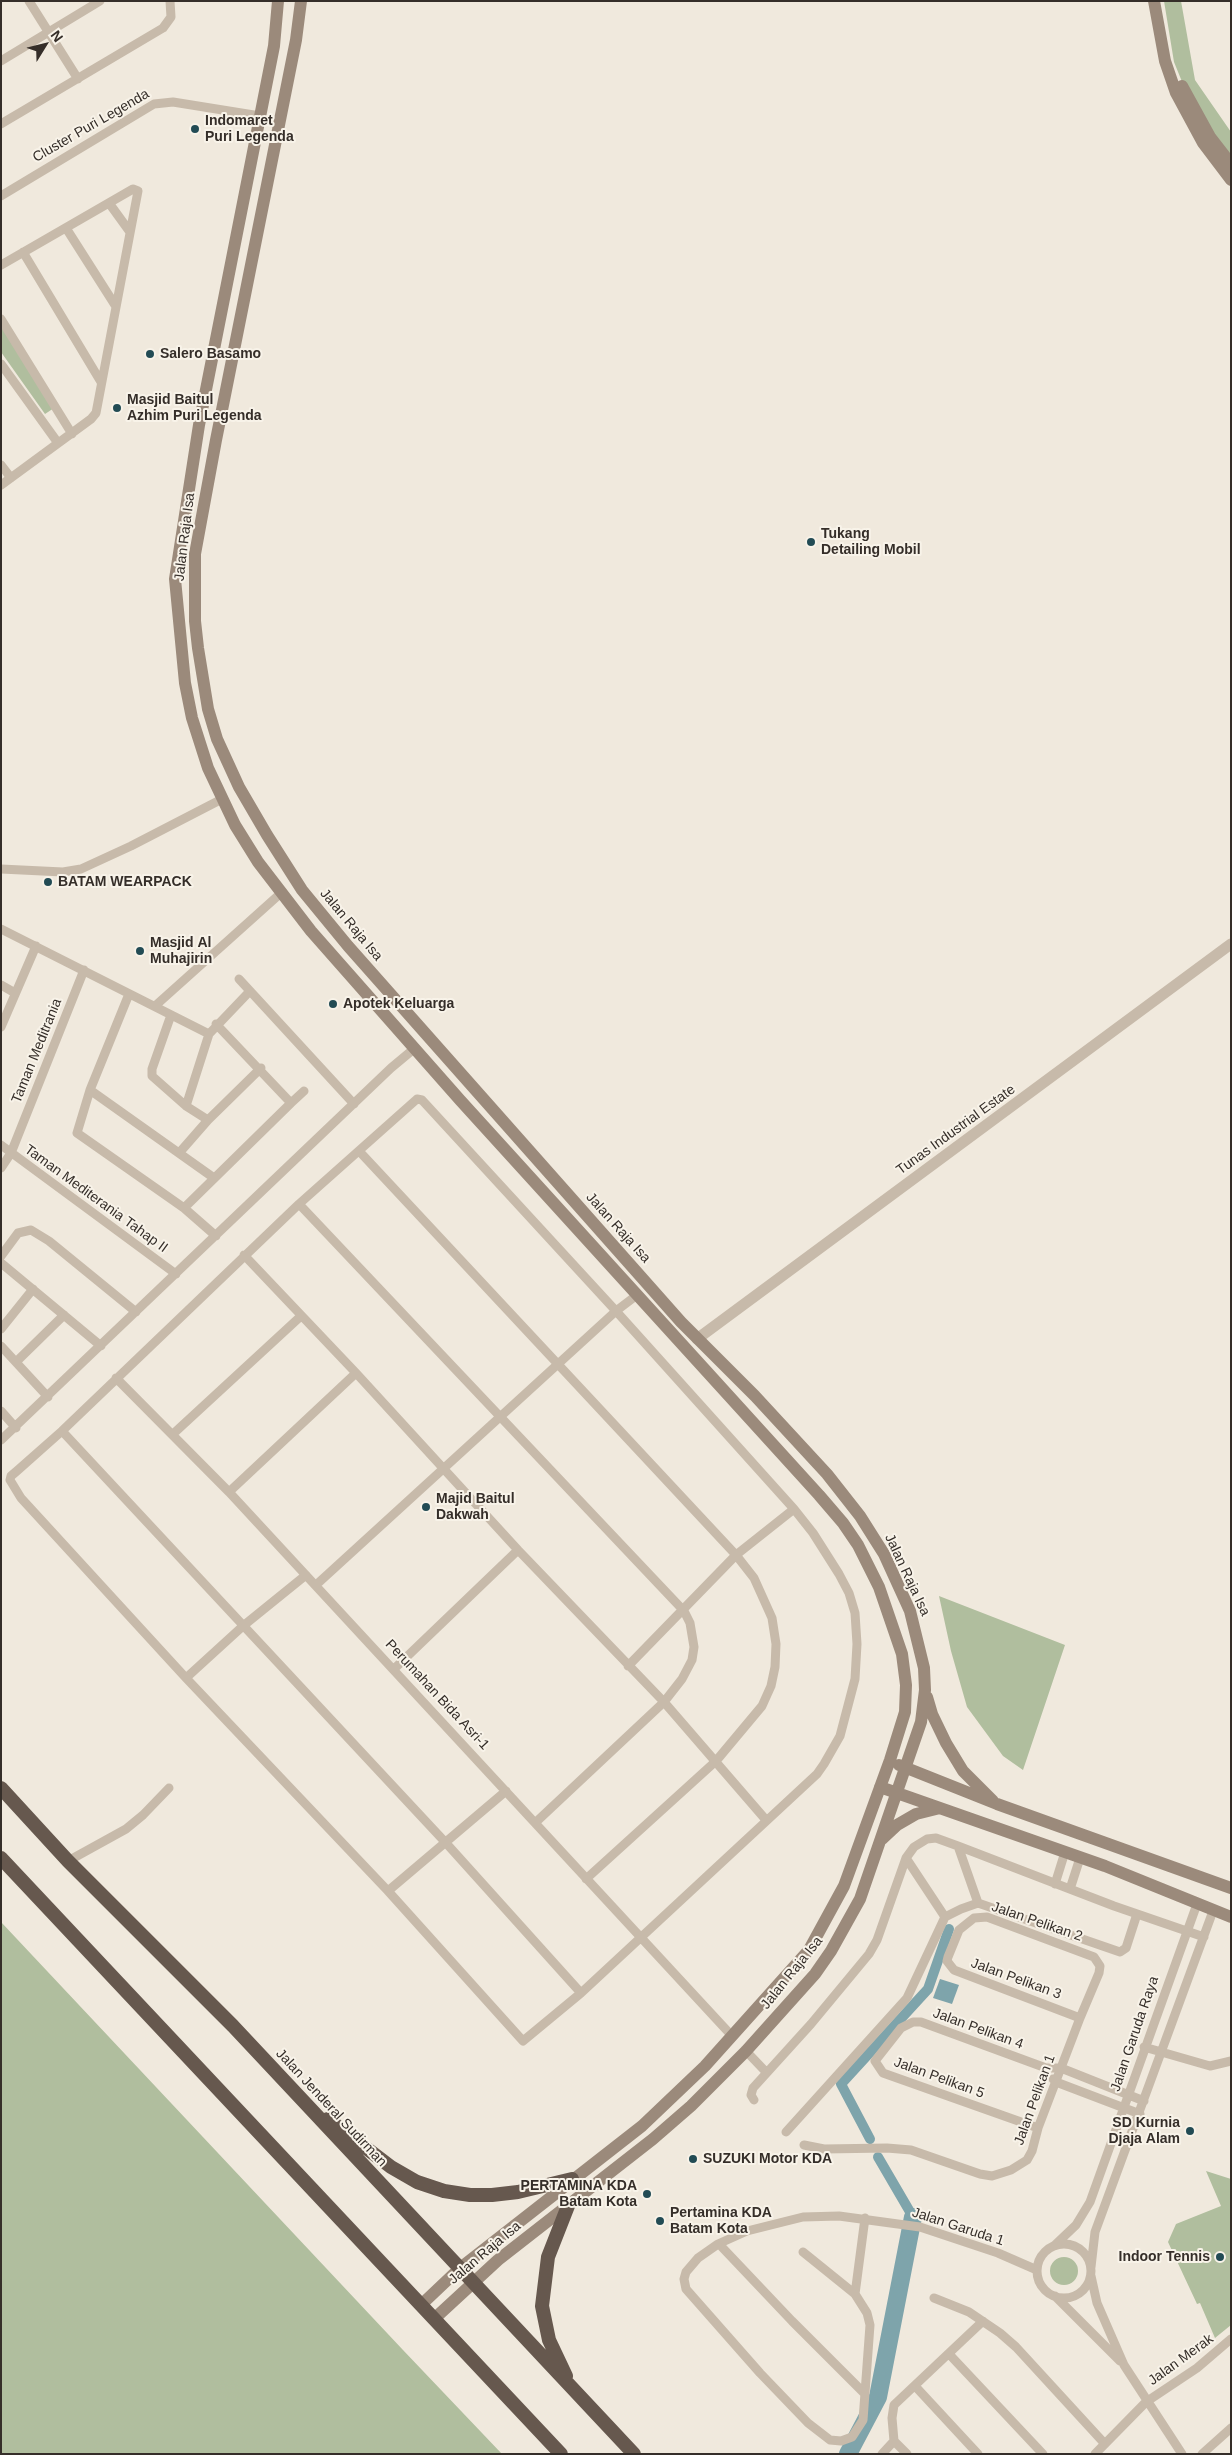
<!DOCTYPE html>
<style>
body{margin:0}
#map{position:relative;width:1232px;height:2455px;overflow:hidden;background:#f0e9dd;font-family:Helvetica,sans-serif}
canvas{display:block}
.frame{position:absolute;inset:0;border:2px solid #352e29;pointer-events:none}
.north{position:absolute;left:20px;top:20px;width:50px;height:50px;-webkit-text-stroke:4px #f8f3e9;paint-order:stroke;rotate:54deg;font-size:14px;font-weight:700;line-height:20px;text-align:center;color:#352e29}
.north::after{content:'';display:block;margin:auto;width:18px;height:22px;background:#352e29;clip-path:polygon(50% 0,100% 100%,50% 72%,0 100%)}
</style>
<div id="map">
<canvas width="1232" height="2455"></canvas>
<div class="frame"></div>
<div class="north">N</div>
</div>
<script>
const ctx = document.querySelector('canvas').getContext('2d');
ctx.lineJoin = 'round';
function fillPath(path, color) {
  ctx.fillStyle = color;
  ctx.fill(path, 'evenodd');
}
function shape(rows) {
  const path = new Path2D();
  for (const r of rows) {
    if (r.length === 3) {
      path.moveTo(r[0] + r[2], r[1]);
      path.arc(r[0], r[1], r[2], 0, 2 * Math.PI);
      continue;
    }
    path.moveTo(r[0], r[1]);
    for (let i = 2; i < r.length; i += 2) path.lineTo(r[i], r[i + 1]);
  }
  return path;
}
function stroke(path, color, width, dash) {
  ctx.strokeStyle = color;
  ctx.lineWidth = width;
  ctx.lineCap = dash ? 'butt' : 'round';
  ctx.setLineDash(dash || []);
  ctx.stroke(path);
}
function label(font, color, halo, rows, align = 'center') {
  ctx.font = font + ' Helvetica,sans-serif';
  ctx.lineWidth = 4;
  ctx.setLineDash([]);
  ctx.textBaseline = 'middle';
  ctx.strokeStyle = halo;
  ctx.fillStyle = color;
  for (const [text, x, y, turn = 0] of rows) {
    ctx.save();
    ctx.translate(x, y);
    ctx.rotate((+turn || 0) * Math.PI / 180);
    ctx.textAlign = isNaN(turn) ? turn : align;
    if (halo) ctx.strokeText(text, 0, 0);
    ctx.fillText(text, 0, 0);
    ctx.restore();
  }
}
fillPath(shape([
 [1164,1,1181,1,1195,80,1231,132,1231,154,1219,146,1187,94,1174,62],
 [1,323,54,408,45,414,1,352],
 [939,1596,1065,1645,1023,1770,1003,1756,967,1707,951,1651],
 [1,1922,403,2350,502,2454,1,2454],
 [1206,2171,1231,2179,1231,2325,1215,2338,1200,2303,1197,2304,1168,2242,1176,2224,1221,2206],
 [1064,2271,14]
]), '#b0be9e');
fillPath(shape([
 [940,1979,959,1985,952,2004,933,1998]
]), '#7ea4ab');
stroke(shape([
 [870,2139,841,2084,928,1989,949,1929],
 [878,2157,913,2217]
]), '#7ea4ab', 10);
stroke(shape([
 [848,2454,878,2397,913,2217]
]), '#7ea4ab', 18);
stroke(shape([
 [29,1,78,79],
 [1,61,100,1],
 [1,124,163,28,171,17,170,1],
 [1,196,154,104,173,102,260,116],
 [109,203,130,232],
 [66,228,115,305],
 [23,252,101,382],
 [1,265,133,189,138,191,96,413,91,419,1,485],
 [1,319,72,434],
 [1,364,58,443],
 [1,465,11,478],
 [1,869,63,872,81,869,131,846,222,799],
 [1,929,209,1034],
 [239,979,354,1104],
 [1,985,15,993],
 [129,994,90,1090,77,1133,184,1208,216,1236],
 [155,1006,281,893],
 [171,1015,152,1069,152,1076,186,1106,208,1120],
 [1,1027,36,946],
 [90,1090,214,1178],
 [417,1099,422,1100,616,1311,794,1509,813,1533,839,1574,849,1593,855,1613,857,1644,855,1679,840,1736,824,1764,817,1774,581,1993,523,2041,388,1891,186,1678,21,1498,10,1480,11,1476,18,1470,62,1431,299,1204,417,1099],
 [291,1103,304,1091],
 [186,1106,209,1034,250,991],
 [1,1145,176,1274],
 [359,1151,736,1555,754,1578,772,1618,776,1644,775,1667,771,1686,762,1706,716,1761,586,1879],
 [180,1152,208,1120,261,1068],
 [1,1168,11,1153,84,970],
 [299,1204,684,1611,690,1623,694,1647,692,1660,682,1679,664,1702,535,1823],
 [184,1208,291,1103,216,1024],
 [244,1255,356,1373,518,1550,664,1702,766,1820],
 [1,1256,18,1233,31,1230,49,1241,136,1312],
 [1,1263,101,1346],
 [1,1329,33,1289],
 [1,1346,48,1397],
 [16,1362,64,1315],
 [116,1378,229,1492,732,2036],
 [1,1411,16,1428],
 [62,1431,446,1843,581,1993],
 [173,1434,301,1316],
 [1,1440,391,1068,415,1048],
 [229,1492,356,1373],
 [316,1585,616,1311,637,1295],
 [628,1666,736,1555,794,1509],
 [394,1669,518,1550],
 [186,1678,243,1626,306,1575],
 [958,1846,978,1903],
 [68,1861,126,1829,143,1815,169,1788],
 [1055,1884,1065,1852],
 [1070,1889,1080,1858],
 [388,1891,506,1791],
 [945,1917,961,1909,978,1903,1120,1952,1126,1948,1137,1914],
 [1144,2047,1210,2066,1231,2061],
 [746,2051,766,2072],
 [1053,2079,1056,2082,1140,2114],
 [754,2100,751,2095,753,2088,811,2024,869,1954,877,1940,906,1858,914,1847,927,1839,936,1838,958,1846,1114,1906,1204,1937],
 [1038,2128,883,2073,875,2061,901,2028,913,2022,921,2022,1046,2068,1061,2068,1144,2101],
 [786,2132,907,1998,945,1917,906,1858],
 [804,2145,824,2149,887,2148,911,2150,980,2174,992,2176,1011,2170,1027,2160,1032,2151,1038,2128,1080,2018,1099,1973,1100,1966,1094,1957,987,1917,974,1918,959,1930,948,1957,947,1961,954,1970,1080,2018],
 [719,2244,792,2321,865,2394],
 [1064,2271,27],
 [1055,2245,1076,2225,1090,2202,1197,1904],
 [803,2252,855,2294,867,2313,870,2325,863,2420,852,2437,841,2441,830,2440,808,2423,760,2373,686,2289,684,2279,686,2272,698,2258,718,2244,747,2231,803,2217,839,2216,920,2227,998,2253,1037,2270],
 [1091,2267,1095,2232,1213,1911],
 [1091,2276,1097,2303,1124,2365,1182,2454],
 [855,2294,865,2218],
 [1055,2296,1120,2361],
 [934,2298,969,2312,1000,2333,1016,2347,1105,2444],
 [949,2354,1043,2454],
 [915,2386,978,2454],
 [894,2441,907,2454],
 [882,2454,894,2441,892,2418,894,2405,983,2321],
 [1095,2454,1146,2402,1197,2368,1231,2339],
 [1202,2454,1231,2428]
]), '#c7baaa', 9);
stroke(shape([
 [697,1339,1231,944]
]), '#c7baaa', 11);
stroke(shape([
 [278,1,274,46,199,425,175,579,185,683,192,718,208,768,235,825,258,862,311,931,460,1100,819,1495,843,1523,858,1545,879,1587,902,1654,906,1685,905,1712,890,1760,844,1886,809,1950,705,2066,642,2126,459,2269,421,2305],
 [301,1,296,40,216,440,195,554,195,621,198,648,208,709,217,739,239,787,267,835,302,890,348,946,681,1322,755,1396,827,1474,860,1516,884,1554,910,1611,924,1668,925,1690,921,1722,860,1899,831,1951,815,1974,746,2051,691,2106,653,2139,498,2260,434,2319],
 [1154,1,1165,61,1176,93,1203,143,1231,180],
 [1182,86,1210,137,1231,164],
 [927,1697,932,1714,946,1743,963,1771,993,1801],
 [899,1765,997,1804,1231,1888],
 [880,1787,1105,1866,1231,1917],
 [882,1839,897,1825,916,1814,940,1808]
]), '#9b8a7b', 12);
stroke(shape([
 [1,1788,68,1861,233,2026,634,2454],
 [1,1858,561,2454],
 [328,2119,391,2167,417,2182,444,2191,470,2195,492,2195,518,2192,572,2179],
 [566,2376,549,2340,542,2306,548,2257,568,2206]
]), '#66584e', 14);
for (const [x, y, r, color] of [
 [195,129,5,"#224b54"],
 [150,354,5,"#224b54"],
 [117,408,5,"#224b54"],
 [811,542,5,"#224b54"],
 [48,882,5,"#224b54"],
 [140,951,5,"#224b54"],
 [333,1004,5,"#224b54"],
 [426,1507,5,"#224b54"],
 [1190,2131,5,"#224b54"],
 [693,2159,5,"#224b54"],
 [647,2194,5,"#224b54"],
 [660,2221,5,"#224b54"],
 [1220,2257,5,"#224b54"]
]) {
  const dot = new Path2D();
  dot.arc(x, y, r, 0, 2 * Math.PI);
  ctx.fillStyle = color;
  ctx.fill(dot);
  stroke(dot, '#f8f3e9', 2);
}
label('bold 14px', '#352e29', '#f8f3e9', [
 ["Indomaret",205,121],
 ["Puri Legenda",205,137],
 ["Salero Basamo",160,354],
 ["Masjid Baitul",127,400],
 ["Azhim Puri Legenda",127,416],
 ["Tukang",821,534],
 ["Detailing Mobil",821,550],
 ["BATAM WEARPACK",58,882],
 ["Masjid Al",150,943],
 ["Muhajirin",150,959],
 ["Apotek Keluarga",343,1004],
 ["Majid Baitul",436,1499],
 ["Dakwah",436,1515],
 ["SD Kurnia",1180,2123,"right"],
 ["Djaja Alam",1180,2139,"right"],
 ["SUZUKI Motor KDA",703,2159],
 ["PERTAMINA KDA",637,2186,"right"],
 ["Batam Kota",637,2202,"right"],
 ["Pertamina KDA",670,2213],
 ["Batam Kota",670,2229],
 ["Indoor Tennis",1210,2257,"right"]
], 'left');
label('14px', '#352e29', '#f8f3e9', [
 ["Cluster Puri Legenda",91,126,-30],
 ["Jalan Raja Isa",185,537,-83],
 ["Jalan Raja Isa",351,925,50],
 ["Taman Meditrania",37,1051,-68],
 ["Tunas Industrial Estate",956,1130,-36],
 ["Taman Mediterania Tahap II",96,1199,36],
 ["Jalan Raja Isa",618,1228,48],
 ["Jalan Raja Isa",907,1575,65],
 ["Perumahan Bida Asri-1",437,1695,47],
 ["Jalan Pelikan 2",1037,1922,19],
 ["Jalan Raja Isa",792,1973,-51],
 ["Jalan Pelikan 3",1016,1979,20],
 ["Jalan Pelikan 4",978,2029,20],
 ["Jalan Garuda Raya",1135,2034,-71],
 ["Jalan Pelikan 5",939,2078,20],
 ["Jalan Pelikan 1",1035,2100,-70],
 ["Jalan Jenderal Sudirman",331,2108,47],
 ["Jalan Garuda 1",958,2227,18],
 ["Jalan Raja Isa",485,2253,-40],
 ["Jalan Merak",1181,2360,-36]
]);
</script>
